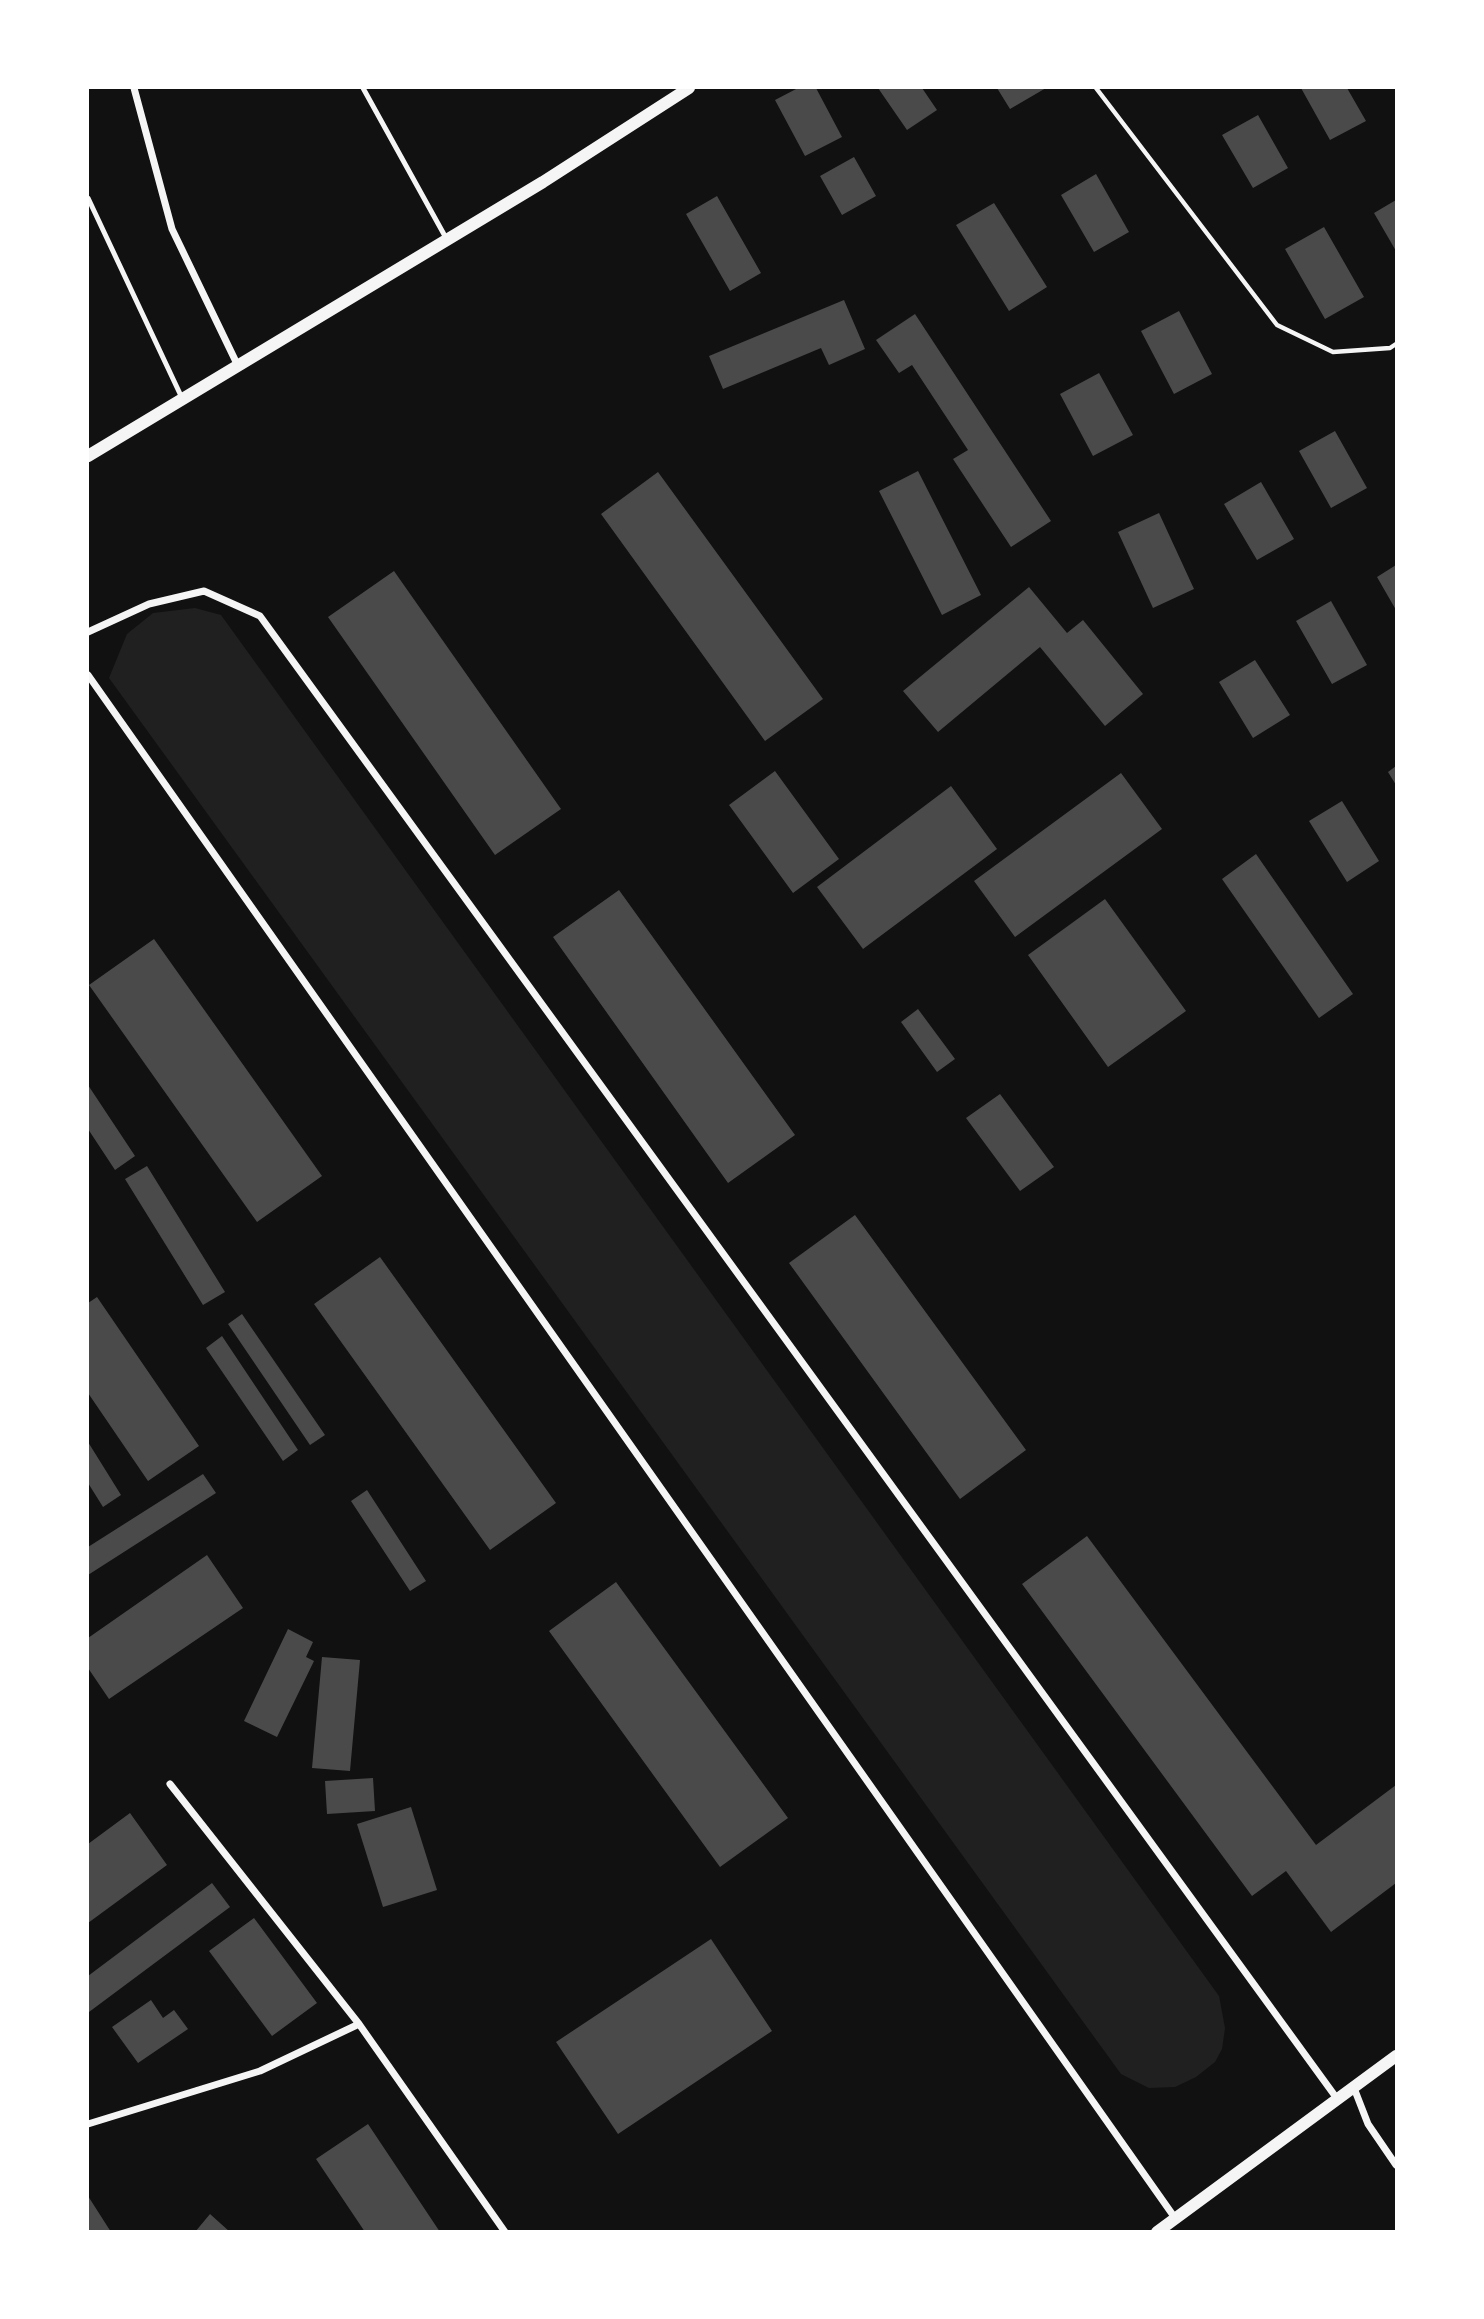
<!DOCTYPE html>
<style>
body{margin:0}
#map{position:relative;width:1484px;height:2319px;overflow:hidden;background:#111;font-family:"Fira Sans Condensed",sans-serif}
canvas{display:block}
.frame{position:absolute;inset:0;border:89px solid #fff;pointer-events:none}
</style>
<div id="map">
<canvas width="1484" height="2319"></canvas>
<div class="frame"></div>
</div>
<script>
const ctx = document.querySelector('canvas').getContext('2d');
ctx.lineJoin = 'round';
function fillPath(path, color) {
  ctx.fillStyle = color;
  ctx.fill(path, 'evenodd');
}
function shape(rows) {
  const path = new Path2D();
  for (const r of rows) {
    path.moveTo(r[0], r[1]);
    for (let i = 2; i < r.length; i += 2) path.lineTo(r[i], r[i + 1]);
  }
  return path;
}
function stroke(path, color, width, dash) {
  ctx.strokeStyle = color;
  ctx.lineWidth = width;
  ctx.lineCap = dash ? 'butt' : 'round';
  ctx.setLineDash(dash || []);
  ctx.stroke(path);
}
fillPath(shape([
 [195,608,221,615,1219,1996,1225,2028,1222,2049,1215,2062,1196,2077,1175,2087,1149,2088,1121,2074,109,678,127,634,153,613]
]), '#202020');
fillPath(shape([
 [798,88,816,88,842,137,805,156,775,100],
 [878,88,922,88,937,110,907,130],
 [997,88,1046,88,1010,109],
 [1301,88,1347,88,1366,121,1330,140],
 [1258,115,1288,168,1253,188,1222,135],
 [854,157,876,196,842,215,820,176],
 [1096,174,1129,232,1094,252,1061,195],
 [717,196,761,273,730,291,686,214],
 [1396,200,1396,251,1374,213],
 [994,203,1047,287,1009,311,956,225],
 [1324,227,1364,297,1325,319,1285,249],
 [844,300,865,349,829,365,821,348,723,389,709,356],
 [1179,311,1212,374,1174,394,1141,331],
 [915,314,1051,521,1011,547,953,459,968,450,912,365,899,373,876,340],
 [1099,373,1133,435,1093,456,1060,394],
 [1335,431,1367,488,1331,508,1299,451],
 [918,471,981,595,942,615,879,491],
 [658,472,823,699,765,741,601,514],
 [1261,482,1294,539,1257,560,1224,504],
 [1159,513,1194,589,1153,608,1118,532],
 [1396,565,1396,610,1377,577],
 [394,571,561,809,495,855,328,617],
 [1029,587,1067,633,1083,620,1143,694,1105,726,1040,647,938,732,903,691],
 [1331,601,1367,665,1332,684,1296,621],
 [1255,660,1290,715,1253,738,1219,682],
 [1396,766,1396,785,1388,772],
 [775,771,839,859,793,893,729,805],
 [1121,773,1162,829,1015,937,974,881],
 [951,786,997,849,863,949,817,887],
 [1342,801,1379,861,1347,882,1309,821],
 [1256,854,1353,994,1319,1018,1222,879],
 [619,890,795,1135,728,1183,553,937],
 [1105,899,1186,1011,1108,1067,1028,955],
 [154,939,322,1176,257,1222,89,985],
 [918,1009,955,1059,937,1072,901,1022],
 [88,1085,135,1156,115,1170,88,1129],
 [1000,1094,1054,1167,1020,1191,966,1118],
 [147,1166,225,1292,203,1305,125,1179],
 [855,1215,1026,1450,960,1499,789,1263],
 [380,1257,556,1503,490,1550,314,1304],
 [97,1297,199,1446,148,1481,88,1393,88,1303],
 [242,1314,325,1435,310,1445,228,1324],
 [222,1336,298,1450,283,1461,206,1348],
 [88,1442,121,1495,103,1507,88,1483],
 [203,1474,216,1493,88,1575,88,1547],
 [367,1490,426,1581,410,1591,351,1501],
 [1087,1536,1316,1845,1396,1785,1396,1883,1331,1932,1286,1871,1252,1896,1022,1584],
 [207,1555,243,1608,109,1699,88,1668,88,1638],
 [616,1582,788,1818,720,1867,549,1631],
 [288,1629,313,1642,306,1657,314,1661,277,1737,244,1721],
 [322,1657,360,1660,350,1771,312,1768],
 [373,1778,375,1811,327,1814,325,1781],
 [411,1807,437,1890,383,1907,357,1824],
 [130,1813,167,1865,88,1923,88,1844],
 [212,1883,230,1907,89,2012,88,1976],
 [254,1918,317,2003,272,2036,209,1951],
 [711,1939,772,2031,618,2134,556,2042],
 [151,2000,163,2018,174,2010,188,2029,138,2063,112,2027],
 [368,2124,440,2232,365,2232,316,2159],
 [88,2196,111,2232,88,2232],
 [210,2214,230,2232,195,2232]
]), '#4a4a4a');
stroke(shape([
 [1096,88,1277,325,1333,352,1390,348,1396,344]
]), '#f5f5f5', 4.5);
stroke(shape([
 [363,88,446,238],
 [88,198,182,398]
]), '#f5f5f5', 5);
stroke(shape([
 [134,88,172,229,238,366],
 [88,632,149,604,204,591,260,616,1338,2100],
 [88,675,1175,2218],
 [170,1784,359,2024,505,2232],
 [1354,2088,1368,2124,1396,2165],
 [88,2124,260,2071,359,2024]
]), '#f5f5f5', 7);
stroke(shape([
 [88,456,543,182,689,88],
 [1157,2232,1396,2056]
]), '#f5f5f5', 12);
</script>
